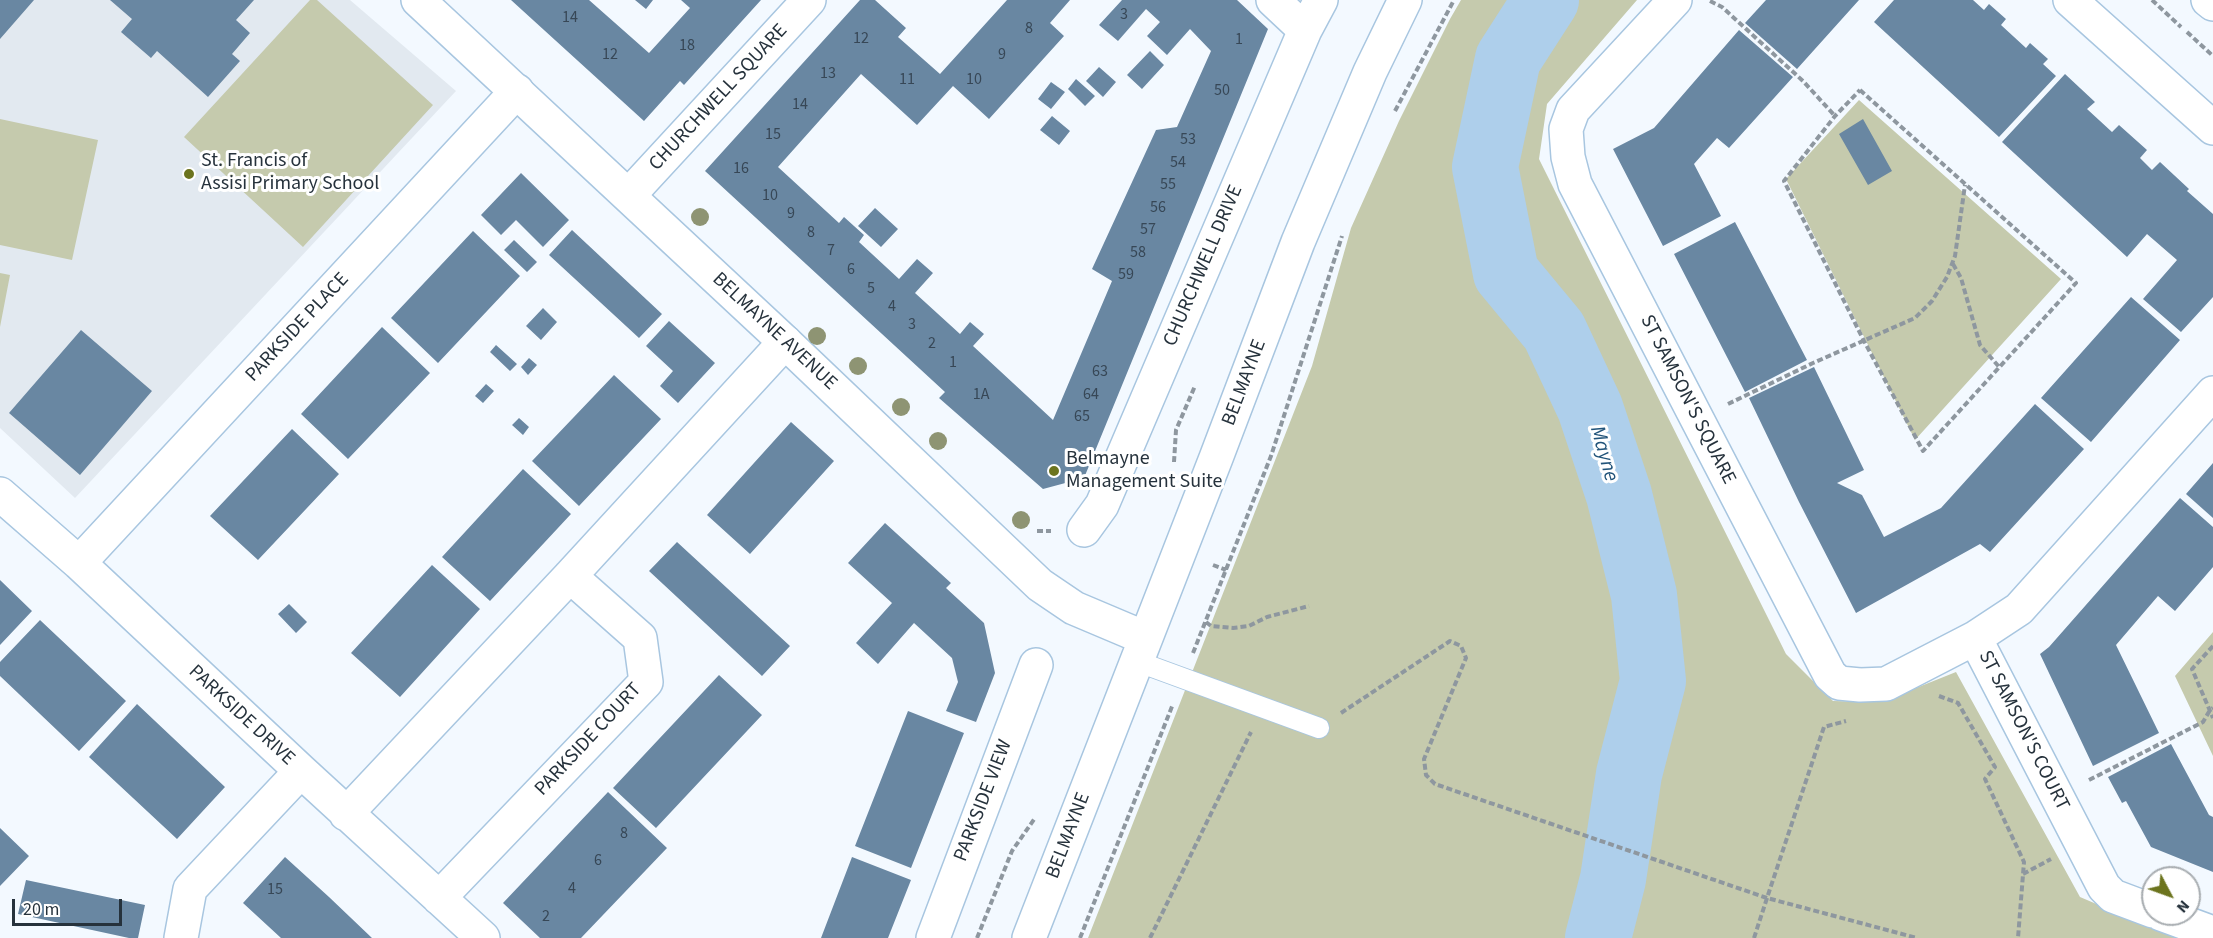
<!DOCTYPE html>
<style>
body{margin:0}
#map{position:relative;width:2213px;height:938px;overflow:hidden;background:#f3f9ff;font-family:"Source Sans 3",sans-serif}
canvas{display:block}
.north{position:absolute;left:2141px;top:866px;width:60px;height:60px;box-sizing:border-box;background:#fff;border:2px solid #a8adb1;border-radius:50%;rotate:131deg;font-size:16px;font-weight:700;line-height:24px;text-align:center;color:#26323c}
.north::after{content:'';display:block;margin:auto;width:21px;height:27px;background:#6c741e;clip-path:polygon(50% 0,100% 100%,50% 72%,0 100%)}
.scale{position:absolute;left:12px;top:899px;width:110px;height:27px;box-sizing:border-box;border:3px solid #26323c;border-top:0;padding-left:8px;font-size:18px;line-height:21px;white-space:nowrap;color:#26323c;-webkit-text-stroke:4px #fff;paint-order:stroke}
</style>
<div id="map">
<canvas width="2213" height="938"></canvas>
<div class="north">N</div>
<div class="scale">20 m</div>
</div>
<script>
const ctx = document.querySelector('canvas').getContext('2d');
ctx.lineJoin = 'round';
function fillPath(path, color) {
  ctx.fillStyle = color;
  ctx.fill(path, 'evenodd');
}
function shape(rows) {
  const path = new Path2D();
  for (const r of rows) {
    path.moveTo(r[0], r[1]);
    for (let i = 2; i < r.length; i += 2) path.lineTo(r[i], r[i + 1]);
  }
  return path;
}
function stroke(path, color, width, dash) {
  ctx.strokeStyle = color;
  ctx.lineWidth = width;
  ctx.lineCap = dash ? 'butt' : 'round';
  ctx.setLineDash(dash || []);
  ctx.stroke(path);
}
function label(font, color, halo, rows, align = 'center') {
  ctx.font = font + ' "Source Sans 3",sans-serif';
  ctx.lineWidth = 6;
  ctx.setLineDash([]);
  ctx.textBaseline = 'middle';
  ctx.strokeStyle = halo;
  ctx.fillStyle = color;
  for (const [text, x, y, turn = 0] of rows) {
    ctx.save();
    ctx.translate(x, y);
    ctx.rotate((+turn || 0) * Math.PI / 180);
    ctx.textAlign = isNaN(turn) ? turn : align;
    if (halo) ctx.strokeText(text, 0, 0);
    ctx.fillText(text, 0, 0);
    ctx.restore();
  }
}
fillPath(shape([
 [0,0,350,0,456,91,75,498,0,428]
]), '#e2e9f0');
fillPath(shape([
 [310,0,317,0,433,105,303,247,184,137],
 [1461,0,1637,0,1547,104,1539,159,1786,654,1833,701,1881,702,1956,672,2080,897,2176,938,1088,938,1312,366,1351,228,1399,121,1450,19],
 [1859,100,2061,279,1915,440,1786,179],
 [0,119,98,140,72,260,0,245],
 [0,273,10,275,0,327],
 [2213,632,2213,756,2175,676]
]), '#c5caad');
stroke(shape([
 [1546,0,1508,59,1485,167,1506,273,1554,331,1590,408,1619,495,1644,595,1653,681,1629,774,1613,879,1598,938]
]), '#aecfeb', 66);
fillPath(shape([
 [0,0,34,0,0,39],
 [110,0,254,0,236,20,250,33,232,54,240,61,208,97,157,51,151,58,121,32,132,19],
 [511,0,589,0,649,53,690,8,681,0,761,0,684,85,680,81,644,121],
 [635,0,653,0,646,9],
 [860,0,875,0,906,28,898,37,940,74,1007,0,1070,0,1050,23,1064,36,989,119,953,86,917,125,861,74,778,167,839,223,844,217,864,235,859,242,899,279,917,259,933,273,915,293,960,334,970,322,984,334,973,346,1053,420,1112,281,1092,269,1156,130,1177,127,1211,51,1190,29,1167,55,1147,36,1160,22,1146,9,1118,41,1099,25,1122,0,1237,0,1268,29,1084,478,1043,489,939,398,945,392,705,171],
 [1766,0,1859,0,1797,69,1745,23],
 [1894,0,1973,0,1984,10,1989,4,2006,19,2001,25,2026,48,2030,43,2048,59,2043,64,2056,76,1999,137,1874,22],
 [1739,30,1793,77,1729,148,1717,138,1694,164,1721,216,1663,246,1613,149,1654,128],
 [1150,51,1164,65,1142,89,1127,75],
 [1099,67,1116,82,1103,97,1086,81],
 [2065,74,2095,102,2087,109,2112,132,2119,125,2147,150,2140,158,2152,170,2160,162,2189,189,2187,191,2213,214,2213,297,2181,332,2143,299,2177,260,2147,234,2127,257,2002,142],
 [1076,79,1095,96,1085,106,1068,89],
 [1051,82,1065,92,1051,109,1038,99],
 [1052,116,1070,131,1059,145,1040,130],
 [1863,119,1892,171,1868,185,1839,134],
 [521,173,569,220,543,247,516,220,501,235,481,215],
 [875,208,898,229,881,247,858,226],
 [1735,222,1807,360,1745,392,1674,254],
 [572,230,662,314,639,338,549,255],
 [473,231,520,276,438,363,391,318],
 [514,240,537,262,527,272,504,250],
 [2131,297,2180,340,2091,442,2041,398],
 [543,308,557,322,541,340,526,326],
 [669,321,715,363,678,403,660,386,673,371,646,346],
 [382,327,430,373,348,459,301,414],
 [81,330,152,391,80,475,9,413],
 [496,345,517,364,510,371,490,352],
 [529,358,537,365,528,375,521,367],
 [1814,367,1864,470,1837,483,1862,495,1884,537,1941,508,2035,404,2084,449,1990,552,1980,544,1856,613,1799,502,1749,398],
 [614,375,661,419,579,506,532,461],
 [486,384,494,391,483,403,475,396],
 [519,418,529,427,523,435,512,425],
 [791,422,834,461,750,554,707,515],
 [292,429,339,474,258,560,210,516],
 [2213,463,2213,518,2186,494],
 [523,469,571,514,490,601,442,557],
 [2180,498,2213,527,2213,567,2175,611,2158,596,2116,645,2159,733,2093,766,2040,654,2049,647],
 [885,523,951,583,946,588,984,623,995,673,976,722,946,711,958,682,952,658,914,623,878,664,856,643,892,603,848,563],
 [677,542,790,646,762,676,649,571],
 [432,565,480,609,400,697,351,653],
 [0,580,32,611,0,645],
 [289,604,307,622,296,633,278,614],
 [40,620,126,701,79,751,0,676,0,662],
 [719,675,762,715,656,828,613,788],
 [137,704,225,787,177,839,89,757],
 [908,711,964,733,911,868,855,846],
 [2171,744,2209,815,2213,817,2213,872,2151,847,2126,801,2122,803,2108,777],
 [608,792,667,848,581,938,540,938,503,903],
 [0,828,29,856,0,886],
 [285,857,329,897,372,938,281,938,243,903],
 [852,857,911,880,888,938,821,938],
 [26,880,145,905,138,938,129,938,18,914]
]), '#6987a2');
const service = shape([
 [1136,661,1319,728]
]);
const minor = shape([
 [1273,0,1305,30],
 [1675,0,1573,110,1566,129,1568,157,1575,184,1830,675,1839,683,1860,685,1886,684,1975,638,2019,609,2213,393],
 [2070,0,2213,128],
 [2208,0,2213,4],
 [629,195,809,0],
 [0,494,79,563,301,771,483,938],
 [1084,530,1102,505,1305,30,1321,0],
 [79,563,517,91],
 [1975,638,2104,887,2113,896,2153,911],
 [346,814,570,576,785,342],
 [439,898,646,682,640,638,570,576],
 [2161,914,2213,933],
 [181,938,190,889,301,771],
 [933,938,1036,665]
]);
const tertiary = shape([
 [418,0,785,342,1040,585,1074,608,1145,638],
 [1029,938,1216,458,1298,242,1370,72,1405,0]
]);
stroke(service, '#a8c6e0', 22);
stroke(minor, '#a8c6e0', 36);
stroke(tertiary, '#a8c6e0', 36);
stroke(shape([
 [2152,0,2181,27],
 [1710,1,1722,7,1803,81,1835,116],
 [2187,32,2213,56],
 [1860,90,2076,283,1923,451,1864,341,1784,181,1835,116,1860,90],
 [1395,111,1454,0],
 [1953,264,1961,278,1980,345,2000,368],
 [1728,404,1813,363,1915,318,1932,301,1947,277,1955,256,1965,185],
 [1174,462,1176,430,1195,386],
 [1037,531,1051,531],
 [1213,565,1226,570],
 [1206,622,1211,626,1233,628,1249,626,1267,617,1309,606],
 [2213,646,2192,669,2213,718],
 [1193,653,1271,456,1342,236],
 [1939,696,1958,703,1995,767,1985,779,2024,862,2018,938],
 [1341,713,1450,641,1461,646,1466,658,1424,759,1426,775,1435,784,1767,898,1824,727,1846,721],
 [2089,780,2203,722,2210,710,2213,708],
 [2023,874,2051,859],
 [977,938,1012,851,1035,818],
 [1080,938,1173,704],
 [1150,938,1251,732],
 [1754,938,1767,898,1917,938]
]), '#8e979f', 4, [6, 3]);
stroke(service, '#fff', 20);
stroke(minor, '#fff', 33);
stroke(tertiary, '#fff', 33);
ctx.fillStyle = '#8e9473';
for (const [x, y] of [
 [700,217],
 [817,336],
 [858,366],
 [901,407],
 [938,441],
 [1021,520]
]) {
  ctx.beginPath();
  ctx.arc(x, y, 9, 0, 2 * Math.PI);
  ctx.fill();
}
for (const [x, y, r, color] of [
 [189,174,6,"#6c741e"],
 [1054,471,6,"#6c741e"]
]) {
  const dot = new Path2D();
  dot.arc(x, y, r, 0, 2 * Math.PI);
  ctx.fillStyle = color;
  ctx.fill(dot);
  stroke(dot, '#fff', 2);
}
label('16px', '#374756', null, [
 ["3",1124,15],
 ["14",570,18],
 ["8",1029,29],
 ["12",861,39],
 ["1",1239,40],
 ["18",687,46],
 ["12",610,55],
 ["9",1002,55],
 ["13",828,74],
 ["11",907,80],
 ["10",974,80],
 ["50",1222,91],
 ["14",800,105],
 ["15",773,135],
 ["53",1188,140],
 ["54",1178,163],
 ["16",741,169],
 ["55",1168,185],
 ["10",770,196],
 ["56",1158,208],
 ["9",791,214],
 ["57",1148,230],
 ["8",811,233],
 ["7",831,251],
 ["58",1138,253],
 ["6",851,270],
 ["59",1126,275],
 ["5",871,289],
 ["4",892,307],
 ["3",912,325],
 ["2",932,344],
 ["1",953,363],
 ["63",1100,372],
 ["1A",981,395],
 ["64",1091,395],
 ["65",1082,417],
 ["8",624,834],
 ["6",598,861],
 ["4",572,889],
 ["15",275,890],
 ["2",546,917]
]);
label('20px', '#26323c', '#fff', [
 ["CHURCHWELL SQUARE",719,98,-47],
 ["CHURCHWELL DRIVE",1204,266,-67],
 ["PARKSIDE PLACE",298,328,-47],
 ["BELMAYNE AVENUE",774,332,43],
 ["BELMAYNE",1245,383,-69],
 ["ST SAMSON'S SQUARE",1687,400,63],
 ["PARKSIDE DRIVE",241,716,43],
 ["ST SAMSON'S COURT",2023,731,63],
 ["PARKSIDE COURT",589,740,-47],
 ["PARKSIDE VIEW",984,801,-69],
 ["BELMAYNE",1069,836,-69]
]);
label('20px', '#26323c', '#fff', [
 ["St. Francis of",201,162],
 ["Assisi Primary School",201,185],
 ["Belmayne",1066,460],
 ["Management Suite",1066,483]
], 'left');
label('italic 21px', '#22547a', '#fff', [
 ["Mayne",1603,454,74]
]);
</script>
